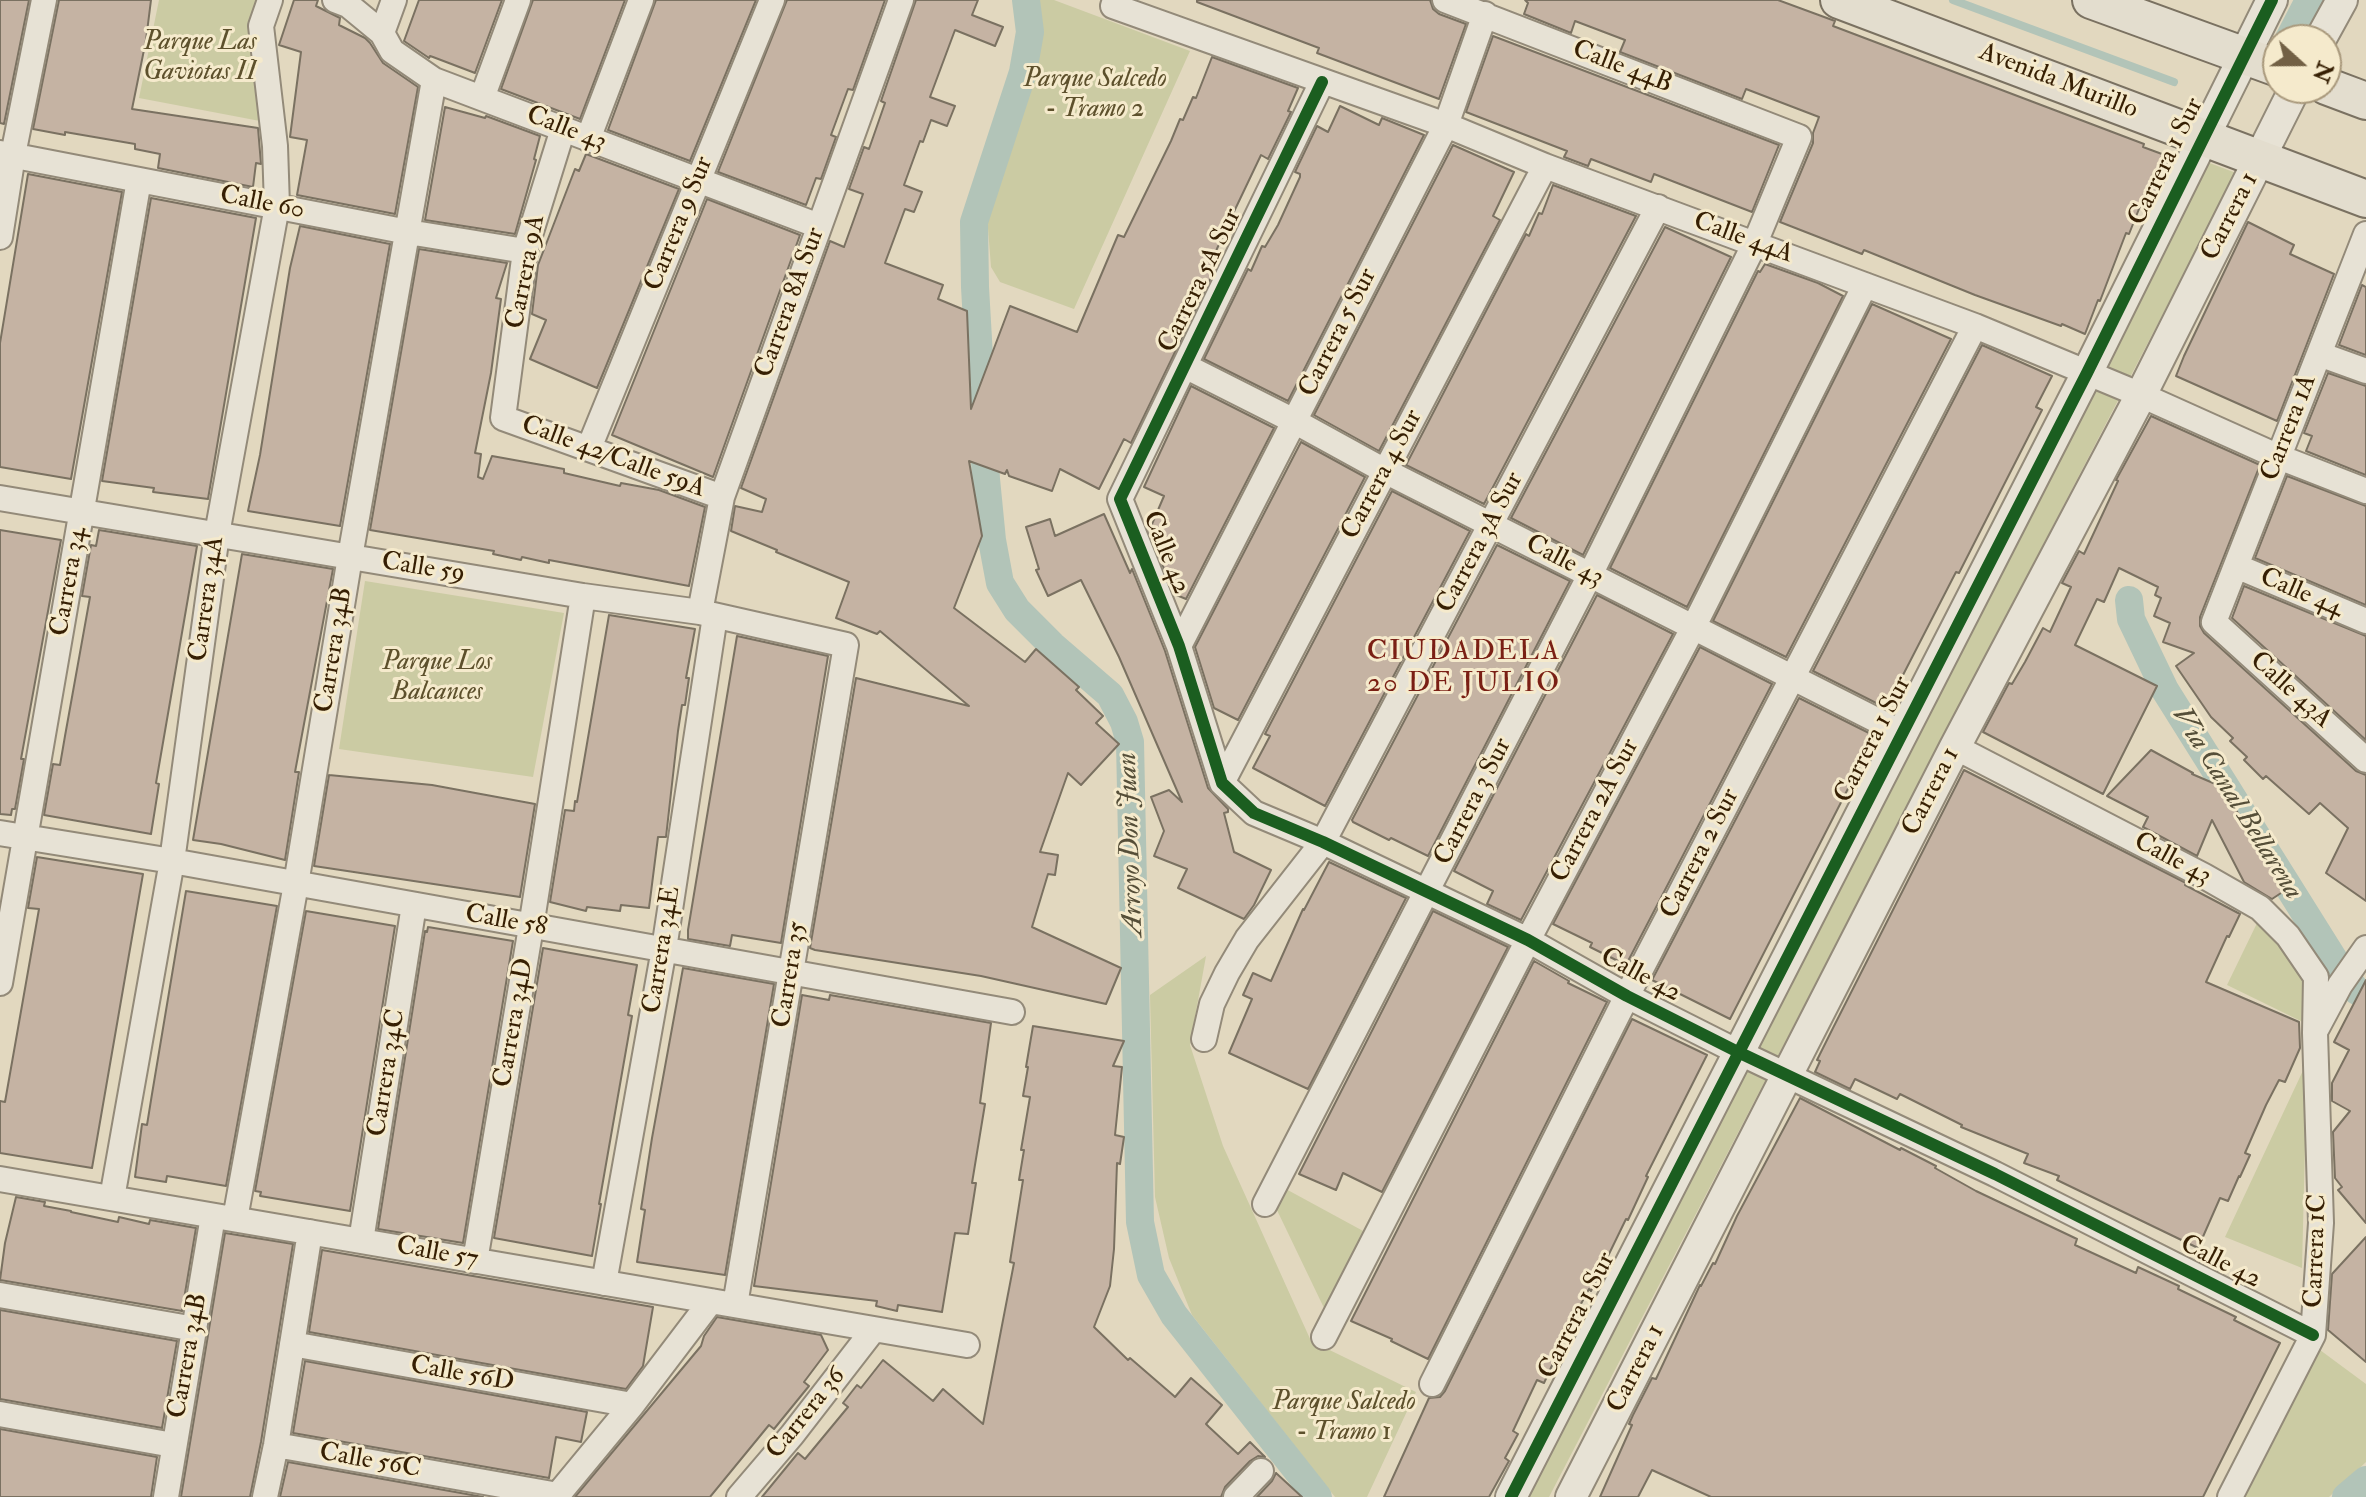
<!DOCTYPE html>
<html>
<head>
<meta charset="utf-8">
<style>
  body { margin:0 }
  #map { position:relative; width:2366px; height:1497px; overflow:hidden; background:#e2d8bf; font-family:"IM FELL Double Pica",serif }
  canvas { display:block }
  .north { position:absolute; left:2262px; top:24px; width:80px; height:80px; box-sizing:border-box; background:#f5eacc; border:2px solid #a9997c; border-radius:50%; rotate:111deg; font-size:22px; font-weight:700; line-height:32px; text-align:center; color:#361f03 }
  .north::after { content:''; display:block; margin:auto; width:28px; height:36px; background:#726045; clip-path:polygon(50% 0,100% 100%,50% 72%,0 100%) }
</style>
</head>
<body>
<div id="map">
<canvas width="2366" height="1497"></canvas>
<div class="north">N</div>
</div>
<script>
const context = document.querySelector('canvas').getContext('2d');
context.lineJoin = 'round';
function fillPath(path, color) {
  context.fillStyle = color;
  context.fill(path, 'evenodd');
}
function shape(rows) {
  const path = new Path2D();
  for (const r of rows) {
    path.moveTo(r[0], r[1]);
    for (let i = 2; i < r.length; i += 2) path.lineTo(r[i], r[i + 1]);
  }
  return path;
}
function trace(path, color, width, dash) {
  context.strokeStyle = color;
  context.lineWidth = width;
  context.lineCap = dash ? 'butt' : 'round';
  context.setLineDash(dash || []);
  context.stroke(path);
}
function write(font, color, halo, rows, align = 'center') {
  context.font = font + ' "IM FELL Double Pica",serif';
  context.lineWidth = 6;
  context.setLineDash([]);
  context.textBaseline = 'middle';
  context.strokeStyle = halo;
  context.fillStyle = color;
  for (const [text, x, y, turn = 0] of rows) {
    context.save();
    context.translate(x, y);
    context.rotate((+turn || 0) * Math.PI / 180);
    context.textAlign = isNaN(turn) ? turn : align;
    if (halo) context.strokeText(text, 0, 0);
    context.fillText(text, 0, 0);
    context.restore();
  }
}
const green = shape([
  [159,0,256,0,248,27,260,121,139,98],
  [1037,0,1054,0,1190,51,1074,309,1000,282,991,267,987,216,1031,67,1037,30],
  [2207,162,2236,173,1549,1497,1525,1497],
  [365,581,564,613,533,777,339,749],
  [2259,919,2309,978,2309,1025,2227,985],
  [1206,956,1190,1045,1223,1146,1311,1341,1416,1392,1367,1497,1335,1497,1192,1315,1169,1258,1155,1197,1150,995],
  [2307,1062,2302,1268,2225,1237],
  [1284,1188,1365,1232,1324,1308,1275,1206],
  [2320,1350,2366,1384,2366,1462,2329,1497,2245,1497]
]);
const stream = shape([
  [1953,0,2174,82]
]);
const canal = shape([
  [1026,0,1030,32,1023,72,974,222,975,287,986,479,992,540,1000,583,1017,610,1052,645,1110,695,1124,722,1130,742,1140,1222,1151,1275,1174,1315,1318,1497],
  [2289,39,2309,0],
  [2129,600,2131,619,2165,690,2343,974,2357,991,2366,995],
  [2346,1497,2366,1480]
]);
const building = shape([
  [0,0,29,0,4,124,0,123,0,0],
  [59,0,151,0,146,40,132,109,258,128,261,164,256,163,253,187,158,168,160,154,135,149,135,144,65,132,65,135,33,129,59,0],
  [294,0,318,0,316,6,340,18,339,25,365,38,370,43,383,63,418,87,395,214,297,195,307,140,290,137,301,52,279,45,294,0],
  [419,0,502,0,475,73,433,57,430,56,429,58,404,41,419,0],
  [533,0,625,0,580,119,501,89,533,0],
  [656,0,756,0,690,161,608,130,656,0],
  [787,0,885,0,853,90,848,89,831,135,836,137,821,179,816,178,806,205,718,172,787,0],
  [916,0,978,0,972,15,1003,27,995,46,955,30,930,97,955,106,947,126,931,120,923,142,920,141,904,185,922,192,914,212,905,209,885,263,943,285,938,299,967,311,971,409,1010,306,1077,332,1118,235,1124,237,1171,141,1180,119,1183,120,1193,97,1196,98,1212,57,1298,88,1288,111,1291,112,1268,159,1261,155,1230,220,1216,251,1215,254,1221,257,1131,443,1124,439,1099,489,1060,469,1052,491,1009,476,1007,470,1005,474,969,461,982,536,954,608,1025,662,1036,649,1079,687,1076,690,1103,716,1096,723,1119,744,1081,785,1068,773,1040,852,1058,855,1055,875,1048,874,1032,927,1121,968,1106,1004,981,976,815,950,810,948,856,678,969,706,880,631,877,634,836,618,849,582,776,552,777,550,731,531,735,506,762,512,766,499,741,488,830,241,844,247,863,194,849,189,864,147,869,149,885,103,881,101,916,0],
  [1197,0,1430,0,1433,9,1439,14,1466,24,1439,99,1317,53,1319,48,1197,2,1197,0],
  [1525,0,1778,0,1835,21,1833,26,2144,144,2143,147,2170,157,2154,198,2145,194,2129,234,2126,233,2100,301,2098,300,2085,334,2062,324,2061,326,1975,295,1864,250,1862,254,1780,222,1813,143,1813,133,1819,117,1746,89,1742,99,1620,52,1625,40,1575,21,1571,33,1524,14,1528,3,1525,0],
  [1493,36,1779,145,1752,212,1654,174,1651,182,1591,159,1588,166,1564,157,1567,151,1466,112,1493,36],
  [1340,106,1379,125,1382,118,1424,135,1288,401,1204,359,1248,269,1251,271,1262,246,1265,247,1278,225,1300,177,1300,174,1295,172,1317,126,1328,132,1340,106],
  [445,107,485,118,486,116,540,136,534,159,536,160,515,234,425,220,445,107],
  [1453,145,1514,172,1493,216,1500,220,1379,451,1314,415,1453,145],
  [586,154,679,189,597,388,530,359,546,320,532,314,538,265,575,169,579,171,586,154],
  [28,174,122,192,71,479,0,467,0,343,28,174],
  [1553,185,1636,216,1484,504,1406,465,1526,234,1529,236,1539,213,1542,214,1553,185],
  [151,198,256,218,208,499,153,492,154,488,102,481,151,198],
  [707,199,800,235,713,477,612,435,707,199],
  [2248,222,2294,245,2290,254,2334,274,2277,421,2176,376,2184,356,2248,222],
  [300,226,390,244,340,526,248,511,260,455,290,268,300,226],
  [1665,227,1731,257,1583,555,1511,518,1665,227],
  [419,249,507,263,496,298,501,299,491,373,475,453,481,454,478,477,483,479,492,456,564,469,564,473,620,486,621,483,659,490,705,507,689,586,549,560,549,563,522,557,521,560,493,554,494,551,370,530,419,249],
  [1765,264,1818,283,1843,296,1687,607,1610,568,1758,271,1760,272,1765,264],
  [2362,285,2366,287,2366,355,2339,345,2362,285],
  [1872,304,1951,339,1786,657,1713,621,1872,304],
  [1982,345,2052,376,2036,407,2042,410,1959,573,1956,572,1886,708,1813,671,1982,345],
  [2328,373,2366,386,2366,475,2306,451,2312,436,2304,433,2328,373],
  [1191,386,1274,428,1186,599,1174,594,1149,531,1164,496,1144,487,1191,386],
  [2151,416,2260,465,2200,617,2200,626,2204,633,2356,771,2366,775,2366,901,2326,873,2348,828,2320,803,2309,814,2266,776,2263,779,2244,760,2247,757,2230,741,2233,738,2211,717,2176,666,2194,653,2163,642,2170,623,2154,616,2161,598,2155,595,2158,587,2119,568,2104,602,2097,599,2075,645,2157,686,2103,794,1983,732,2009,683,2012,684,2025,662,2043,628,2050,632,2071,587,2062,583,2079,551,2084,554,2118,481,2116,480,2151,416],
  [1301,442,1365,477,1238,720,1214,708,1195,647,1301,442],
  [2287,476,2366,506,2366,605,2255,558,2287,476],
  [1392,491,1470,531,1325,806,1253,768,1270,736,1265,734,1392,491],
  [1104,514,1130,573,1132,569,1165,651,1208,788,1228,809,1228,812,1224,813,1234,852,1271,870,1254,905,1244,919,1178,888,1187,869,1154,856,1164,831,1151,797,1169,790,1182,802,1119,657,1081,580,1048,596,1036,570,1039,569,1026,527,1050,519,1055,536,1104,514],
  [0,530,61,540,21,759,24,759,15,809,12,809,11,815,0,814,0,530],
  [99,530,197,546,156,783,159,784,151,834,44,815,53,764,60,765,65,736,90,597,82,596,91,545,96,546,99,530],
  [1497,545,1570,581,1428,856,1391,838,1389,840,1353,822,1352,820,1497,545],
  [242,554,333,569,295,772,299,772,285,860,221,844,193,840,242,554],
  [2244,586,2366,636,2366,740,2232,618,2244,586],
  [1597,595,1673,634,1521,920,1487,904,1493,891,1454,871,1597,595],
  [609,615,695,629,686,678,689,678,685,705,682,705,678,731,666,837,658,837,649,908,621,905,620,911,587,907,586,911,550,902,565,810,574,811,575,801,577,802,609,615],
  [737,636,828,656,781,943,732,935,730,946,688,939,688,930,737,636],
  [1700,647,1772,684,1626,965,1590,947,1592,943,1553,924,1700,647],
  [1799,698,1875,736,1730,1019,1652,980,1799,698],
  [2151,750,2193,773,2192,774,2220,786,2246,825,2264,860,2267,858,2287,889,2272,899,2244,882,2212,820,2197,856,2143,827,2148,817,2107,796,2151,750],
  [1964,770,2186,883,2185,885,2240,914,2229,937,2227,936,2206,982,2299,1022,2300,1048,2285,1082,2279,1080,2266,1105,2245,1153,2250,1155,2240,1177,2239,1176,2228,1201,2220,1198,2198,1248,2057,1180,2059,1176,2024,1163,2028,1154,1961,1127,1962,1125,1900,1094,1897,1099,1855,1079,1850,1089,1815,1072,1820,1061,1817,1060,1833,1028,1964,770],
  [329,775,432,785,535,804,520,897,314,866,329,775],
  [37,857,143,874,92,1168,0,1153,0,1101,5,1102,39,909,28,908,37,857],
  [1329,862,1406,898,1308,1089,1229,1053,1252,999,1243,995,1253,973,1271,981,1303,909,1304,910,1329,862],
  [186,891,277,906,226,1186,167,1176,166,1182,135,1177,142,1124,147,1125,152,1094,186,891],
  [306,911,395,926,350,1211,260,1196,261,1192,255,1191,306,911],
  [1433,911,1508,947,1382,1192,1343,1173,1336,1190,1299,1174,1433,911],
  [428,927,513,941,463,1243,378,1229,425,931,427,932,428,927],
  [543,948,637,965,628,1015,632,1016,599,1204,601,1204,592,1256,494,1238,543,948],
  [1534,961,1569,981,1568,983,1607,1002,1428,1359,1391,1341,1392,1339,1351,1321,1534,961],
  [683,968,774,984,725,1275,637,1262,645,1210,641,1209,652,1138,683,968],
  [2366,980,2366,1223,2338,1190,2342,1187,2335,1178,2333,1132,2350,1111,2332,1101,2332,1083,2349,1050,2334,1042,2366,980],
  [802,995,829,1000,830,995,991,1023,980,1103,985,1104,972,1183,976,1183,968,1234,955,1233,942,1312,898,1305,897,1311,876,1306,877,1301,754,1286,802,995],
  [1632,1019,1707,1055,1646,1176,1648,1177,1628,1220,1626,1219,1591,1291,1589,1289,1576,1313,1544,1383,1537,1380,1513,1431,1518,1434,1505,1458,1509,1461,1489,1497,1384,1497,1429,1398,1440,1397,1445,1391,1632,1019],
  [1033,1026,1124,1041,1113,1066,1122,1067,1115,1135,1124,1137,1120,1164,1117,1163,1114,1249,1110,1286,1094,1327,1128,1360,1130,1358,1174,1396,1175,1397,1191,1378,1222,1405,1206,1424,1209,1427,1238,1454,1250,1442,1265,1457,1258,1456,1250,1461,1225,1487,1221,1497,762,1497,798,1453,805,1459,848,1407,843,1403,857,1385,861,1388,883,1360,933,1401,943,1389,983,1424,1014,1263,1010,1262,1023,1180,1019,1180,1024,1150,1021,1150,1030,1097,1023,1096,1028,1067,1026,1067,1033,1026],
  [1800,1098,1900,1150,1901,1148,1936,1166,1935,1168,1976,1191,2077,1239,2075,1245,2136,1273,2138,1267,2179,1286,2178,1289,2236,1317,2234,1320,2280,1343,2203,1497,1711,1497,1652,1470,1638,1497,1600,1497,1632,1425,1629,1424,1633,1415,1652,1378,1656,1379,1700,1285,1701,1286,1713,1263,1715,1264,1737,1216,1800,1098],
  [16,1197,45,1202,44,1206,71,1211,71,1212,118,1222,119,1217,149,1224,150,1220,196,1228,182,1311,0,1280,5,1243,16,1197],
  [225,1233,293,1244,261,1442,250,1497,181,1497,225,1233],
  [2366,1237,2366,1362,2328,1330,2332,1274,2366,1237],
  [322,1250,653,1307,643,1366,626,1389,309,1332,322,1250],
  [0,1310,177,1341,162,1428,0,1399,0,1310],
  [717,1317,821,1335,828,1350,804,1382,809,1386,774,1429,769,1425,710,1497,575,1497,701,1346,704,1336,717,1317],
  [305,1361,587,1412,581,1442,556,1437,549,1478,293,1433,305,1361],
  [0,1429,157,1457,151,1497,0,1497,0,1429],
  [288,1462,483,1497,280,1497,288,1462],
  [1276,1473,1302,1497,1257,1497,1272,1481,1276,1473]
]);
const minor = shape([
  [335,0,348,5,382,33,392,51,434,80,819,226],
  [1115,0,1113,6,1446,125,1545,166,1975,326,2141,395,2279,457,2366,491],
  [382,33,394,0],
  [1322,82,1120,499,1179,646,1222,783,1254,813,1323,842,1528,940,1627,996,1738,1052,1995,1174,2313,1335],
  [482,98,518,0],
  [563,129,525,251,503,418,722,497],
  [588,139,641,0],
  [0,153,408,232,525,251],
  [2366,234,2214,622,2366,760],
  [0,237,13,155,44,0],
  [2319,354,2366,371],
  [1185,366,1294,421,1385,471,1902,733],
  [589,448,772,0],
  [0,498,583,596,700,612,846,645,735,1305],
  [2236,566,2366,621],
  [700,612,722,497,901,0],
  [1179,646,1446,125,1485,14],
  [1955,747,2204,876,2260,908,2288,936,2316,977,2315,1033,2321,1223,2313,1335,2230,1497],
  [1222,783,1545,166],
  [0,833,172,861,1012,1012],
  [0,983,139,180],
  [2317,1028,2340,985,2366,948],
  [1204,1039,1212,1004,1227,973,1247,939,1323,842,1658,207],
  [0,1179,967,1345],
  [112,1198,172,861,217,534,277,206,275,146,261,26,270,0],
  [1265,1204,1590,575,1755,243,1799,137,1445,0],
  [235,1219,296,884,350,557,434,80],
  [361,1241,414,905],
  [475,1261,531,927,583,596],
  [604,1283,664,949,715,616],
  [0,1295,195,1329],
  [1324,1337,1528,940,1693,628,1865,285],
  [292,1344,632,1405],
  [1432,1384,1627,996,1975,326],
  [0,1414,173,1445],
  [276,1445,558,1495],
  [166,1497,213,1216],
  [265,1497,276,1445,310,1232],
  [556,1497,632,1405,711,1301],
  [739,1497,792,1435,874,1329],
  [1236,1497,1261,1471]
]);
const tertiary = shape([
  [2320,40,2342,0],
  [1511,1497,2087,373,2272,0],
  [1571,1497,1955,747,2141,395,2295,88]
]);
const primary = shape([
  [1839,0,2366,199],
  [2091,0,2278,68],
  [2326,86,2366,101]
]);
const cycleway = shape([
  [1322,82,1120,499,1179,646,1222,783,1254,813,1323,842,1528,940,1627,996,1738,1052,1995,1174,2313,1335],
  [1511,1497,2087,373,2272,0]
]);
const parkNames = [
  ["Parque Las",200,43],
  ["Gaviotas II",200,73],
  ["Parque Salcedo",1095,80],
  ["- Tramo 2",1095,110],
  ["Parque Los",437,663],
  ["Balcances",437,693],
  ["Parque Salcedo",1344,1403],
  ["- Tramo 1",1344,1433]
];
const streetNames = [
  ["Calle 44B",1622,68,21],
  ["Avenida Murillo",2058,82,21],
  ["Calle 43",566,130,21],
  ["Carrera 1 Sur",2167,162,-64],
  ["Calle 60",262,204,11],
  ["Carrera 1",2231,217,-63],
  ["Carrera 9 Sur",680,224,-68],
  ["Calle 44A",1743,239,20],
  ["Carrera 9A",527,272,-79],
  ["Carrera 5A Sur",1201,281,-64],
  ["Carrera 8A Sur",791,303,-70],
  ["Carrera 5 Sur",1339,333,-63],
  ["Carrera 1A",2290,428,-69],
  ["Calle 42/Calle 59A",613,458,20],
  ["Carrera 4 Sur",1383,475,-62],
  ["Carrera 3A Sur",1481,543,-62],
  ["Calle 42",1165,553,68],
  ["Calle 43",1564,562,27],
  ["Calle 59",423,569,9],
  ["Carrera 34",70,582,-80],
  ["Calle 44",2301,594,23],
  ["Carrera 34A",208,599,-82],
  ["Carrera 34B",335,650,-81],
  ["Calle 43A",2290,691,42],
  ["Carrera 1 Sur",1874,740,-63],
  ["Carrera 1",1932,792,-63],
  ["Carrera 3 Sur",1474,802,-63],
  ["Carrera 2A Sur",1596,811,-62],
  ["Carrera 2 Sur",1701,854,-63],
  ["Calle 43",2172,860,28],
  ["Calle 58",506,922,10],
  ["Carrera 34E",663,950,-81],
  ["Carrera 35",791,975,-81],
  ["Calle 42",1640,976,28],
  ["Carrera 34D",515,1023,-80],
  ["Carrera 34C",388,1073,-81],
  ["Carrera 1C",2317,1251,-88],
  ["Calle 57",437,1254,10],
  ["Calle 42",2220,1263,27],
  ["Carrera 1 Sur",1578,1316,-63],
  ["Carrera 34B",189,1356,-80],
  ["Carrera 1",1637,1369,-63],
  ["Calle 56D",462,1375,10],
  ["Carrera 36",807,1414,-51],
  ["Calle 56C",370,1462,10]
];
const neighbourhoodNames = [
  ["CIUDADELA",1464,653],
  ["20 DE JULIO",1464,685]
];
const waterNames = [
  ["Via Canal Bellarena",2236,804,58],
  ["Arroyo Don Juan",1132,844,-92]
];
fillPath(green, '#cbcba3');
trace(stream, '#b2c4b8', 8);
trace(canal, '#b2c4b8', 28);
fillPath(building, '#c5b3a3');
trace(building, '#7a7161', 2);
trace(minor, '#938a79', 28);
trace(tertiary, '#938a79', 34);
trace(primary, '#7a7161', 40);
trace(minor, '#e7e2d5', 24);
trace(tertiary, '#e7e2d5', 30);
trace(primary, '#e3ddce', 36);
trace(cycleway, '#1b5e20', 12);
write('italic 26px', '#5d502c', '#f5eacc', parkNames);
write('26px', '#361f03', '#f5eacc', streetNames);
context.letterSpacing = '2px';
write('28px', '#7a1f14', '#f5eacc', neighbourhoodNames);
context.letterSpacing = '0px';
write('italic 28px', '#554e38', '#f5eacc', waterNames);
</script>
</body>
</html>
